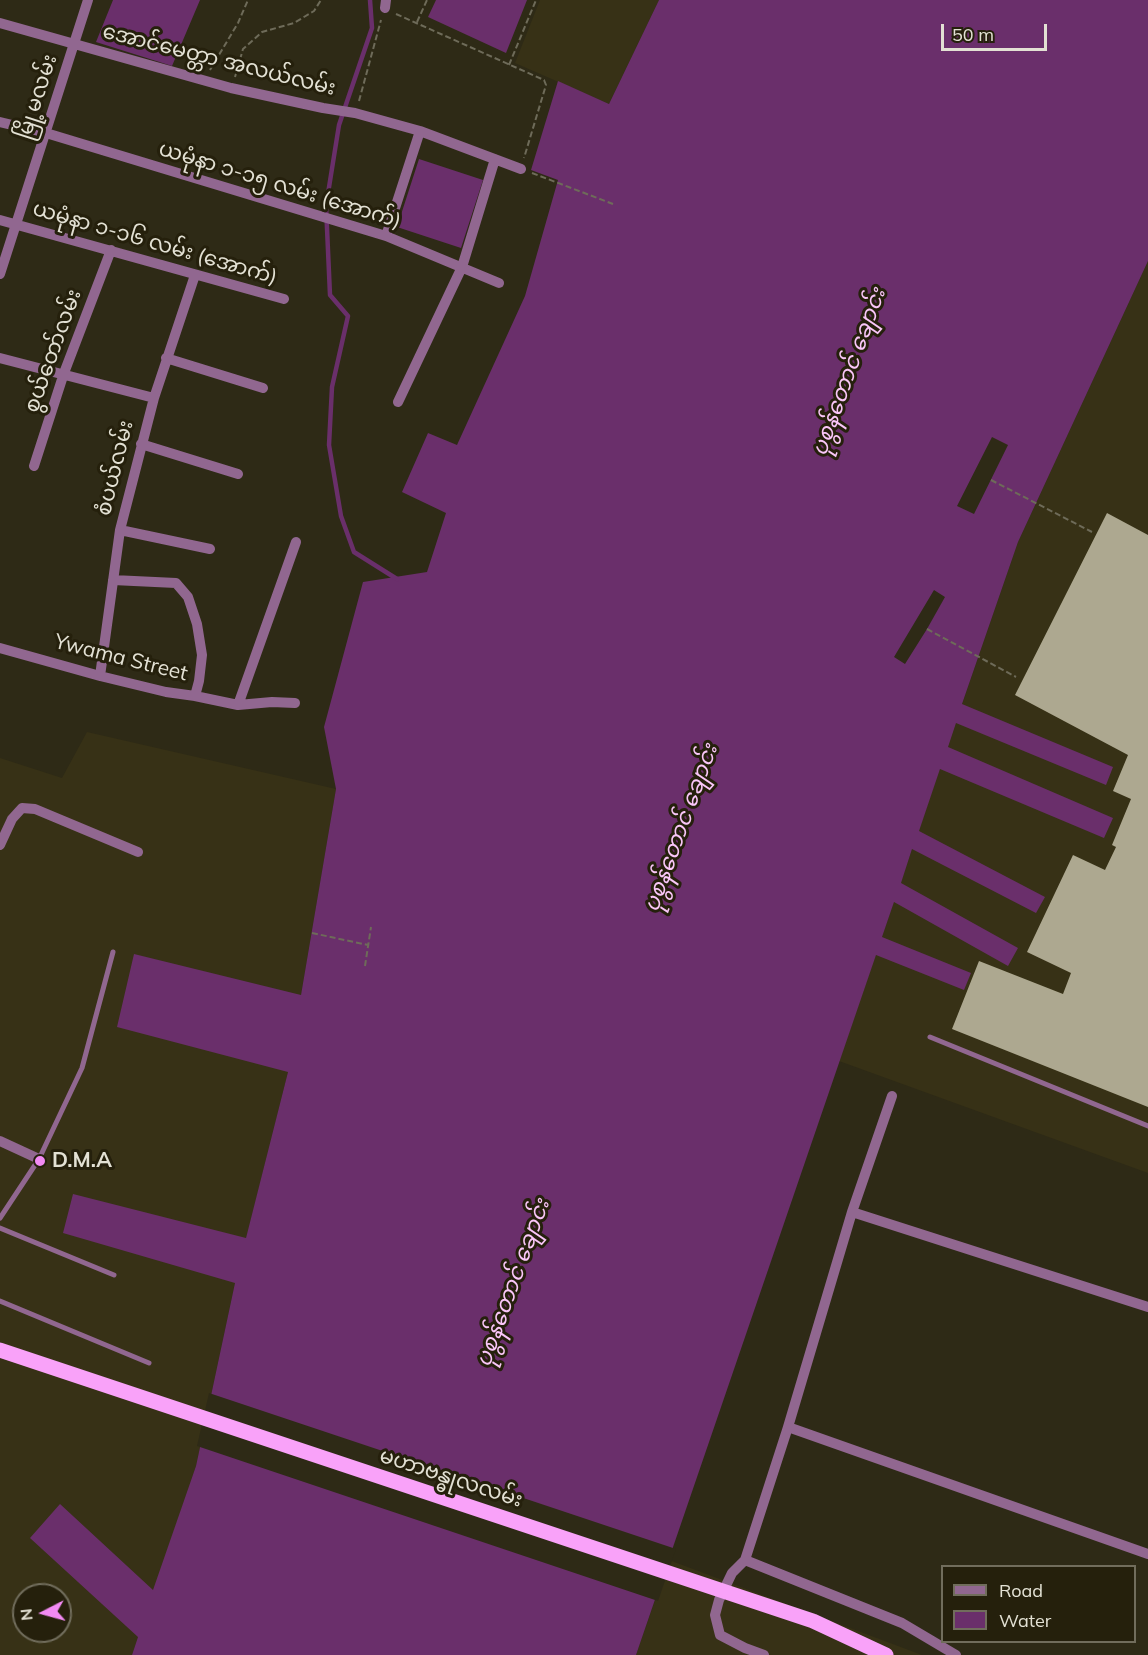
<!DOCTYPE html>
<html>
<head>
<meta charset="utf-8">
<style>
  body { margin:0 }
  #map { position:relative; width:1148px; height:1655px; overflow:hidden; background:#2e2a16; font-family:Mulish,sans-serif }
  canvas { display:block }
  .legend { position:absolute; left:941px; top:1565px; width:195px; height:78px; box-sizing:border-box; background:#25200c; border:2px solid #716d5c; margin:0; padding:8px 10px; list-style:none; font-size:18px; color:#e3e1d4 }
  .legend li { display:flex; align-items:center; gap:12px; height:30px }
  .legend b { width:30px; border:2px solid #716d5c }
  .north { position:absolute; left:12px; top:1583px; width:60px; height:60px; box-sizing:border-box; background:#25200c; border:2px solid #716d5c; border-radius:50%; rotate:264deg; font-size:16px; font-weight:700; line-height:24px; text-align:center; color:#e3e1d4 }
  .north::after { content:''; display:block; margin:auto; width:21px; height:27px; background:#f28af3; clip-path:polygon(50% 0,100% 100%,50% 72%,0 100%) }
  .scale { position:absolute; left:941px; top:24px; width:106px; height:27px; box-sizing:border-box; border:3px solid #e3e1d4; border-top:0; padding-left:8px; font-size:18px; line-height:21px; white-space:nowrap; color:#e3e1d4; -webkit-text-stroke:4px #25200c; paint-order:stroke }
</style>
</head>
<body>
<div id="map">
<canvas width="1148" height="1655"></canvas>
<ul class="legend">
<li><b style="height:8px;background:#916790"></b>Road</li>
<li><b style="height:16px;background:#6a2f6b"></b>Water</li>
</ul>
<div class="north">N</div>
<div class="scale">50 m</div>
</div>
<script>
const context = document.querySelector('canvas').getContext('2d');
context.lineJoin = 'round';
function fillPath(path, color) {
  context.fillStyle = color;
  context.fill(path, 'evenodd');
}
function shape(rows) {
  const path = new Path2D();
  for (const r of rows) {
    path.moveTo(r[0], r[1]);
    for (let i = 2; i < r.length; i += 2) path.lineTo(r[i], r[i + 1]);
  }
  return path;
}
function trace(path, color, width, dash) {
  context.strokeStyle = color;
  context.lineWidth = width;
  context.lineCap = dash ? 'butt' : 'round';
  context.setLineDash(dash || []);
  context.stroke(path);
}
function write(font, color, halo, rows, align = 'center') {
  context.font = font + ' Mulish,"Noto Sans Myanmar",sans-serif';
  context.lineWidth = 6;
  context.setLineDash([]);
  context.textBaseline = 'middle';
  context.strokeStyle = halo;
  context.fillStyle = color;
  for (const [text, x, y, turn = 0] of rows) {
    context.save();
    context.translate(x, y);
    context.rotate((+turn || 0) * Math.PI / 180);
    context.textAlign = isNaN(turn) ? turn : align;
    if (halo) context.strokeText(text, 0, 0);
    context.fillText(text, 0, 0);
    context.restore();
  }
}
const built = shape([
  [540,0,659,0,609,104,515,63],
  [1148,261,1148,1173,839,1061,1018,542],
  [87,732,336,789,288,1072,235,1283,196,1466,132,1655,0,1655,0,758,62,778],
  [24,1595,60,1595,60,1631,24,1631],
  [669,1560,922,1655,636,1655]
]);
const water = shape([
  [113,0,200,0,172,66,96,42],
  [436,0,527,0,506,53,428,17],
  [659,0,1148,0,1148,261,1018,542,962,704,1113,767,1106,785,956,723,948,747,1113,818,1104,838,940,769,919,831,1045,897,1036,913,912,849,901,883,1018,948,1008,966,894,902,882,937,971,973,964,990,876,955,636,1655,132,1655,138,1637,30,1538,60,1504,153,1590,196,1466,235,1283,63,1233,73,1194,246,1238,288,1072,117,1027,134,954,301,995,336,789,324,727,363,582,427,572,446,513,402,492,428,433,457,445,525,296,558,180,531,170,558,81,609,104],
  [419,159,483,180,461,248,397,227]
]);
const pier = shape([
  [992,437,1008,445,974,514,957,506],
  [934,590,945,597,927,629,905,664,894,657],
  [209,1393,676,1549,658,1601,197,1446]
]);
const stream = shape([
  [370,0,372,28,339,125,326,206,330,295,348,316,332,387,329,445,341,516,354,552,397,579]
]);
const building = shape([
  [1107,513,1148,535,1148,1107,952,1029,979,961,1063,994,1071,973,1027,952,1073,855,1105,870,1116,847,1112,845,1131,799,1113,791,1128,755,1015,695]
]);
const path = shape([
  [396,14,544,80,546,85,524,158],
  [417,22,427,0],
  [509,65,536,0],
  [210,70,238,23,248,0],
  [235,77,243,49,262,32,294,23,314,11,321,0],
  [359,101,381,20],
  [532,173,613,204],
  [991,480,1092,532],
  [927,629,1016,677],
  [312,933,368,945],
  [365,966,371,927]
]);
const lane = shape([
  [930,1037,1148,1126],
  [0,1218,39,1159,82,1068,113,952],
  [0,1228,114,1275],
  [0,1301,149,1363]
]);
const street = shape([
  [385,8,386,0],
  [0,23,231,88,323,108,355,113,420,131,521,169],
  [0,122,46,133,386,236,499,283],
  [0,220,284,299],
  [386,236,420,131],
  [0,274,88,0],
  [0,358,154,398],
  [166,358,263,388],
  [398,402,462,267,495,159],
  [141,444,238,474],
  [34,466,64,373,111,250],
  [120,530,210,549],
  [0,648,100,676,166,692,195,696,199,681,202,655,197,624,188,597,176,583,113,580],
  [100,676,120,530,154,398,195,275],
  [195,696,238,705,272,702,295,703],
  [238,705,296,542],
  [0,845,12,819,22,808,35,809,138,852],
  [0,1141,39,1159],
  [852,1212,1148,1307],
  [788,1427,1148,1554],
  [745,1560,902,1623,956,1655],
  [764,1655,745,1648,720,1635,715,1615,719,1600,732,1573,745,1560,788,1427,852,1212,892,1096]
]);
const primaryBridge = shape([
  [0,1350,813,1621,886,1655]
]);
const markers = [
  [40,1161,6,"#f28af3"]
];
const streetNames = [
  ["အောင်မေတ္တာ အလယ်လမ်း",219,60,14],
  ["မြို့မလမ်း",37,97,-72],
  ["ယမုံနာ ၁-၁၅ လမ်း (အောက်)",280,185,17],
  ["ယမုံနာ ၁-၁၆ လမ်း (အောက်)",155,243,16],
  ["စွယ်တော်လမ်း",53,351,-70],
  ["စံပယ်လမ်း",115,468,-76],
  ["Ywama Street",121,658,14],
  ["မဟာဗန္ဓုလလမ်း",451,1478,18]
];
const poiNames = [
  ["D.M.A",52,1161]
];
const waterNames = [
  ["ပုစွန်တောင် ချောင်း",849,372,-70],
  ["ပုစွန်တောင် ချောင်း",681,828,-70],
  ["ပုစွန်တောင် ချောင်း",513,1283,-70]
];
fillPath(built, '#373116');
fillPath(water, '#6a2f6b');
fillPath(pier, '#2e2a16');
trace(stream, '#6a2f6b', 4.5);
fillPath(building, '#ada890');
trace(path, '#6e6b59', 2, [6, 3]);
trace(lane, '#916790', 5);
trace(street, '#916790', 10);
trace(primaryBridge, '#f9a2f9', 15);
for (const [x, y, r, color] of markers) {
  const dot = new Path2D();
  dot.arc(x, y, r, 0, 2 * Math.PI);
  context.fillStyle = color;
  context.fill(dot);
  trace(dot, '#25200c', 2);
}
write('21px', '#e3e1d4', '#25200c', streetNames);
write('bold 21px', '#e3e1d4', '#25200c', poiNames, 'left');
write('italic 22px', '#fac6f9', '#25200c', waterNames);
</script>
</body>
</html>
